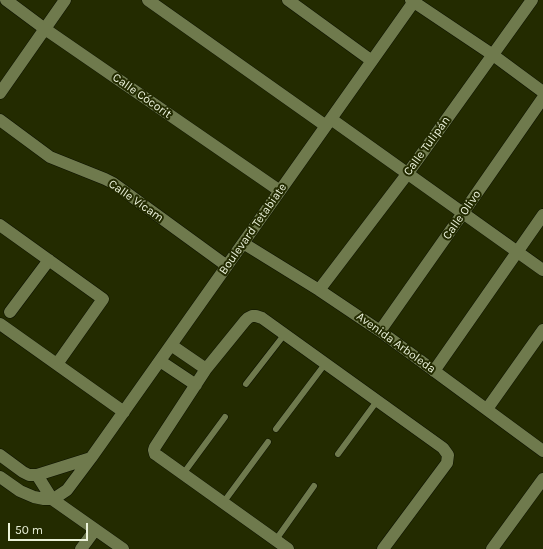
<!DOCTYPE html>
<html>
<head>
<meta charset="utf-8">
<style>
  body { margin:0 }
  #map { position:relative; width:543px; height:549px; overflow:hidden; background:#232b00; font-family:Karla,sans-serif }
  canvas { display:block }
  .scale { position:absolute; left:8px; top:523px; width:80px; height:18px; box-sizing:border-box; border:2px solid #ebf2da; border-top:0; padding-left:5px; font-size:12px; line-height:14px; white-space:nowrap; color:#ebf2da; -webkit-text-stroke:3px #232b00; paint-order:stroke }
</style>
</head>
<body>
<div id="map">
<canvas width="543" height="549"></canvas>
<div class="scale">50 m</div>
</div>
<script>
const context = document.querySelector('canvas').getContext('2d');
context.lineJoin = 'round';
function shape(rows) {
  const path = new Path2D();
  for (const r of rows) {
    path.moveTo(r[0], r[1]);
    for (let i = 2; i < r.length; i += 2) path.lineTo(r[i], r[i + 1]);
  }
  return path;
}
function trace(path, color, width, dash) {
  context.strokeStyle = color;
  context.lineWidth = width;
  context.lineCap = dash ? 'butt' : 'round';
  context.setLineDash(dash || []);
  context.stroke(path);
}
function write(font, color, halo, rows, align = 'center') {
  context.font = font + ' Karla,sans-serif';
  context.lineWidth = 4;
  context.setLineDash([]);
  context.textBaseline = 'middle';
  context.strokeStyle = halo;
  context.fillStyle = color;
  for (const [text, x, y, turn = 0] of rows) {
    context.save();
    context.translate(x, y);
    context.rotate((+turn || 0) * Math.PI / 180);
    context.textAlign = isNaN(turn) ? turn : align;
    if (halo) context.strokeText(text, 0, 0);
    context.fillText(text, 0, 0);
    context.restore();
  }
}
const lane = shape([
  [246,384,284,335],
  [276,429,325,364],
  [338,454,377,401],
  [183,474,225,417],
  [223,503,268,442],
  [275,541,314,486]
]);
const street = shape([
  [6,0,45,29,280,191],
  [148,0,326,126],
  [288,0,372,61],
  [411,0,493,55,543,92],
  [0,93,65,0],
  [331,119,543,270],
  [0,120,50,157,105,179,113,183,227,266],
  [0,225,103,299,57,364],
  [243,243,319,290,380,331,543,451],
  [319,290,408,173,532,0],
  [10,312,49,260],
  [0,324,124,412],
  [380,331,463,213,543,98],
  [171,345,206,369],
  [160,361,196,385],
  [434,371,543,215],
  [487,409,543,330],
  [0,455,23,472,29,475,37,475,91,458],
  [37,475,52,499,123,549],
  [0,477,20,491,34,497,44,499,52,499,58,496,67,490,91,458,415,0],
  [81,549,95,530],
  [288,549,158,456,155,454,154,450,155,447,206,369,245,321,248,318,252,316,256,316,262,318,443,448,448,455,447,463,383,549],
  [492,549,543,479]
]);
const streetNames = [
  ["Calle Cócorit",142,96,35],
  ["Calle Tulipán",427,146,-54],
  ["Calle Vícam",136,201,35],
  ["Calle Olivo",462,215,-55],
  ["Boulevard Tetabiate",253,229,-55],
  ["Avenida Arboleda",396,343,36]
];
trace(lane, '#0d1200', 7);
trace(street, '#0d1200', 13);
trace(lane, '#6f7a4d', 6);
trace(street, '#6f7a4d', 12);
write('12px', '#ebf2da', '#232b00', streetNames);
</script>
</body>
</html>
